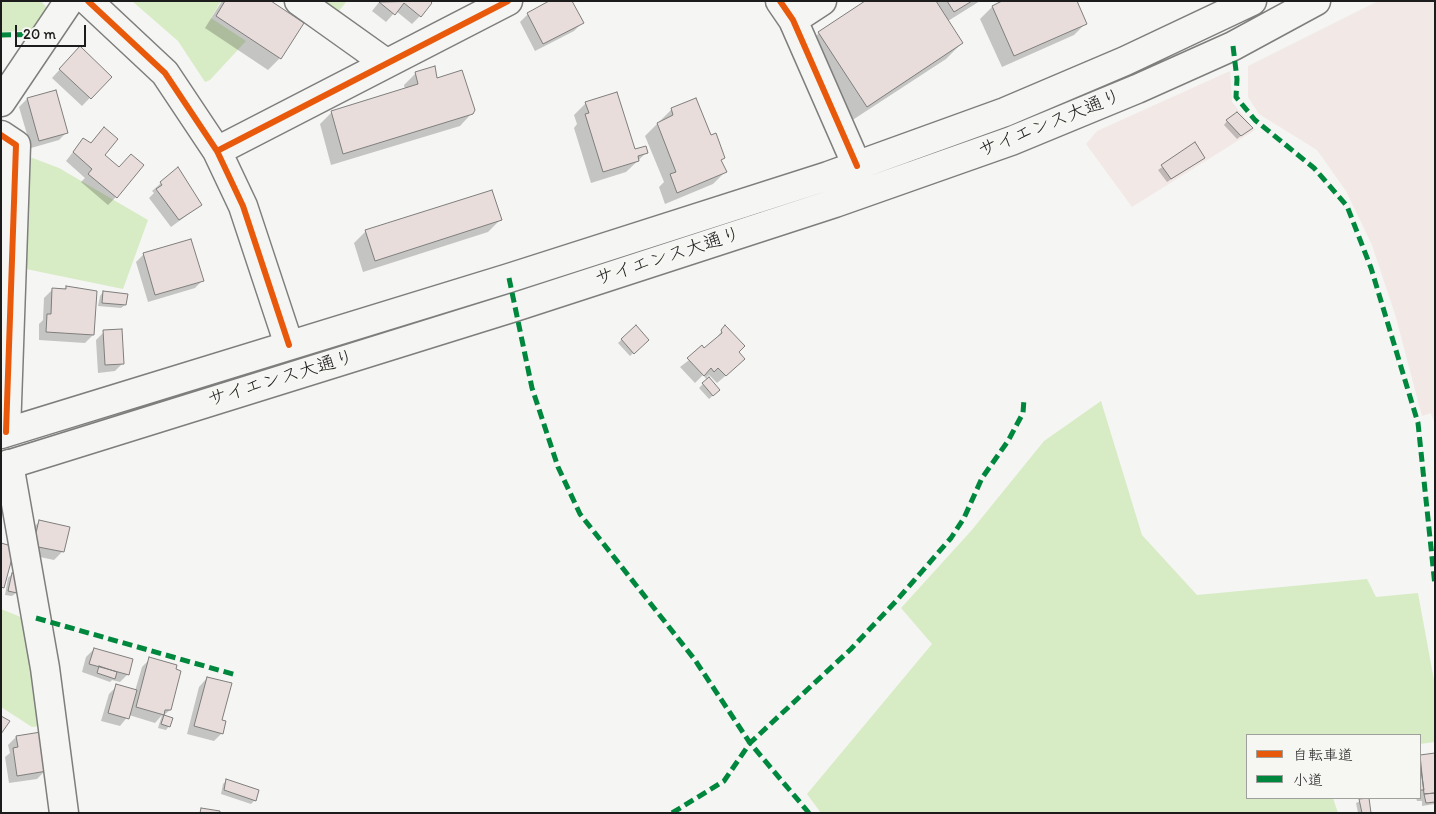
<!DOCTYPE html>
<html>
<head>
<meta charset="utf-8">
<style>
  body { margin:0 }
  #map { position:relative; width:1436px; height:814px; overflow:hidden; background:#f5f5f3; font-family:Itim,"Klee One",sans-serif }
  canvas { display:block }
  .frame { position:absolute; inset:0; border:2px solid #1c1c1c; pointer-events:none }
  .legend { position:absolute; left:1246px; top:734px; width:175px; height:65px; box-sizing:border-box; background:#f6f6f2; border:1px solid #9f9f9c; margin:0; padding:6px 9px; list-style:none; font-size:15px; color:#1c1c1c }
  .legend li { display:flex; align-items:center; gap:10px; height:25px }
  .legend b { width:25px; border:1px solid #9f9f9c }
  .scale { position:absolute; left:15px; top:25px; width:71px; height:22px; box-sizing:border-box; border:2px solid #1c1c1c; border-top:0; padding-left:6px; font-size:15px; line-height:18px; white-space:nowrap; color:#1c1c1c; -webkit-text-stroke:4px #f6f6f2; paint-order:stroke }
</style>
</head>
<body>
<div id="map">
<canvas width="1436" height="814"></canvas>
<div class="frame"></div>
<ul class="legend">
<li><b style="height:6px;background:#e8590c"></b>自転車道</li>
<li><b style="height:6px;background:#00873e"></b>小道</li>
</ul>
<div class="scale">20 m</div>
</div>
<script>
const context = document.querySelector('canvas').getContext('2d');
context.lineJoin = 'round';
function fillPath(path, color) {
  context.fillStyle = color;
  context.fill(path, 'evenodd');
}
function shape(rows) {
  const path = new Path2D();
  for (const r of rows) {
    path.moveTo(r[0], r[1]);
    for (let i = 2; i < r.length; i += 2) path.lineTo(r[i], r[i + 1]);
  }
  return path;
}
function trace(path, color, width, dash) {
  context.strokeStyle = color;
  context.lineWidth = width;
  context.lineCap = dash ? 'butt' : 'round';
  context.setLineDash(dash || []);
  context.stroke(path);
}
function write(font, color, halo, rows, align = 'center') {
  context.font = font + ' Itim,"Klee One",sans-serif';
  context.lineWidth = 4.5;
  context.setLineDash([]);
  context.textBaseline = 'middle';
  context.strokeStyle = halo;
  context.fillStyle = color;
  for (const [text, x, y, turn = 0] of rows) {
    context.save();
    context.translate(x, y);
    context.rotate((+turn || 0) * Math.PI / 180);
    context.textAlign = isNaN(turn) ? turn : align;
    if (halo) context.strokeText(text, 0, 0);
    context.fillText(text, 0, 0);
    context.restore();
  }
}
const built = shape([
  [1378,1,1435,1,1435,425,1431,413,1422,416,1395,314,1372,245,1346,191,1317,150,1259,114,1248,97,1248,66],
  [1230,71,1232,102,1255,130,1132,207,1086,144,1097,131]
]);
const green = shape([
  [1,1,41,1,47,8,34,30,1,32],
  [132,1,221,1,211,18,246,41,210,80,205,82,178,41],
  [322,1,347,1,338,12],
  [30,157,59,168,148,220,123,289,26,269],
  [1101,401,1142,535,1197,595,1367,579,1376,597,1418,593,1435,686,1435,742,1420,744,1420,735,1247,735,1247,798,1333,798,1338,813,821,813,807,794,932,644,901,608,971,531,1044,441],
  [1,609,28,620,43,726,32,727,1,707]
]);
const shadow = shape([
  [222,1,268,1,280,58,268,70,205,28],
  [380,1,428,1,420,16,412,24,396,11,386,22,372,11],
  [867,1,980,1,948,21,962,43,946,59,851,121,804,48,819,33],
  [1006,1,1086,23,1074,35,1002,67,980,19,992,7],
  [528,14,582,23,574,31,535,51,520,22],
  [72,56,110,77,82,106,52,78],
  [416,73,436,79,472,113,460,126,331,165,320,124,332,112,405,89,404,85],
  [55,91,67,132,59,140,31,148,19,107,27,99],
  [586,103,634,151,646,153,626,172,591,183,574,128,577,124,574,115],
  [672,109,710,137,723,158,720,161,725,172,713,184,665,204,659,187,664,182,645,136],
  [1227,121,1251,128,1237,139,1224,125],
  [104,128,104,155,116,197,108,205,81,182,85,178,66,161,83,139,90,144],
  [1195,144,1200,161,1167,182,1158,170],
  [177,169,201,205,171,227,149,198,154,193,152,191],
  [500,220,488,232,363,272,354,243,366,231],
  [144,254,203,280,195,288,148,302,136,262],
  [66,287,77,287,93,335,85,343,39,340,39,324,43,320,44,298,52,290,63,290],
  [103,292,125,305,121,308,98,306,100,296],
  [635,327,647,340,630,356,618,343],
  [725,327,737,352,736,367,717,383,709,375,707,377,719,390,709,399,699,388,707,380,703,375,695,383,680,367,714,341],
  [104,332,123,363,115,371,98,373,96,340],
  [39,522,68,528,62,552,54,560,26,554,31,530],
  [12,574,16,593,12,596,5,595,8,578],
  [94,649,128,674,120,682,112,680,110,682,82,672,86,657],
  [150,659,170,710,163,716,172,719,169,726,166,730,158,728,162,715,155,723,129,715,120,726,101,721,109,694,117,686,135,691,142,667],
  [207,678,221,721,222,733,214,741,187,734,199,687],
  [16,737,45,771,37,779,9,783,5,757,10,753,8,745],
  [1435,754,1435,804,1422,806,1422,801,1417,801,1416,798,1420,798,1420,756],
  [226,781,255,800,251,804,221,794,223,784],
  [1367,798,1370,813,1358,813,1356,803]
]);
const building = shape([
  [225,1,271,1,304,23,281,59,216,16,225,1],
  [430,1,432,3,421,17,404,3,395,15,379,2,430,1],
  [549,1,572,1,584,23,543,44,527,13,549,1],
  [865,1,936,1,963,43,867,107,818,32,865,1],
  [947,1,972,1,954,12,947,1],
  [1002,1,1077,1,1087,24,1014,56,992,6,1002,1],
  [80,46,112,77,91,99,59,69,80,46],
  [435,66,437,78,462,70,475,110,473,114,343,154,331,111,418,84,415,72,435,66],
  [56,90,68,133,39,141,27,98,56,90],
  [617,92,635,149,646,146,648,153,638,156,639,161,603,172,585,114,589,113,585,102,617,92],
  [696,98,711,135,716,133,725,158,721,160,727,172,677,193,670,174,676,172,657,123,673,115,671,108,696,98],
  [1237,112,1253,128,1241,136,1226,120,1237,112],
  [104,127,118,139,105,155,119,167,131,154,144,165,117,198,88,174,92,169,73,152,83,138,91,143,104,127],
  [1195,142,1205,158,1171,179,1161,165,1195,142],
  [178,167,202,205,179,220,156,189,162,185,160,182,178,167],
  [492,190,502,220,375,261,365,230,492,190],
  [191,239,204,281,155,295,143,253,191,239],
  [66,286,97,291,94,335,46,332,47,314,51,314,52,288,66,289,66,286],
  [103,291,128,294,126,305,102,303,103,291],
  [636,325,649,340,634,354,621,339,636,325],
  [725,325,745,346,739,352,745,359,726,376,718,368,714,372,711,368,704,376,687,358,702,345,704,348,722,333,721,330,725,325],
  [122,329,124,364,105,365,103,330,122,329],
  [709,377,720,390,713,396,702,383,709,377],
  [39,520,70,527,64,552,33,546,39,520],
  [1,543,15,547,4,588,1,587,1,543],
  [12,573,21,575,17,593,8,591,12,573],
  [94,648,133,659,129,675,89,664,94,648],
  [149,657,177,665,176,669,181,671,171,710,165,710,164,715,136,707,149,657],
  [99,666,117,672,115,679,97,673,99,666],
  [207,677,232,683,222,720,226,721,223,734,194,726,207,677],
  [116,684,137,690,129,719,108,713,116,684],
  [164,715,173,718,170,727,161,724,164,715],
  [1,716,10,721,1,734,1,716],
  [41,732,47,771,17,776,13,748,18,747,16,736,41,732],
  [1435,753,1435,793,1424,794,1420,755,1435,753],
  [1420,764,1424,790,1420,790,1420,764],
  [226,779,259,790,256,801,224,790,226,779],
  [1435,793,1435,802,1426,803,1424,794,1435,793],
  [1369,798,1371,813,1362,813,1359,799,1369,798],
  [201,808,220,811,220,813,200,813,201,808]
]);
const minor = shape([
  [88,1,165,73,217,151,243,206,289,345],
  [299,1,386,63],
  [780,1,793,20,857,166],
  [793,20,822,1],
  [1,135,16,145,6,432],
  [217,151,508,1],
  [9,464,45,668,64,813]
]);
const major = shape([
  [1,102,69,1],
  [1,434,509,278,828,176,1005,112,1125,61,1252,1],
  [1,467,515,307,835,203,1011,141,1137,89,1233,46,1316,1]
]);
const quiet = shape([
  [1,35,47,34],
  [1233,46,1237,79,1236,97,1255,120,1314,168,1347,206,1371,268,1418,423,1435,586],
  [509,278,532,388,558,467,580,514,695,660,750,743,809,813],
  [36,618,236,675],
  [672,813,724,781,750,743,851,649,897,600,951,538,964,518,982,478,1008,441,1023,413,1024,399]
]);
const cycleway = shape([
  [88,1,165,73,217,151,243,206,289,345],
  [780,1,793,20,857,166],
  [1,135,16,145,6,432],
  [217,151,508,1]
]);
const streetNames = [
  ["サイエンス大通り",1050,124,-22],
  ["サイエンス大通り",668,257,-18],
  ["サイエンス大通り",281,379,-17]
];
fillPath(built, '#f2e8e6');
fillPath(green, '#d7ecc5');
fillPath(shadow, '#0003');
fillPath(building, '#e8dddb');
trace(building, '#7e7e7d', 1);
trace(minor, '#7e7e7d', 31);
trace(major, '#7e7e7d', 31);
trace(minor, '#f5f5f3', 28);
trace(major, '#f5f5f3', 28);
trace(quiet, '#00873e', 5, [10, 5]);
trace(cycleway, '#e8590c', 6);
write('19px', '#1c1c1c', '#f6f6f2', streetNames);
</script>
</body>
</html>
